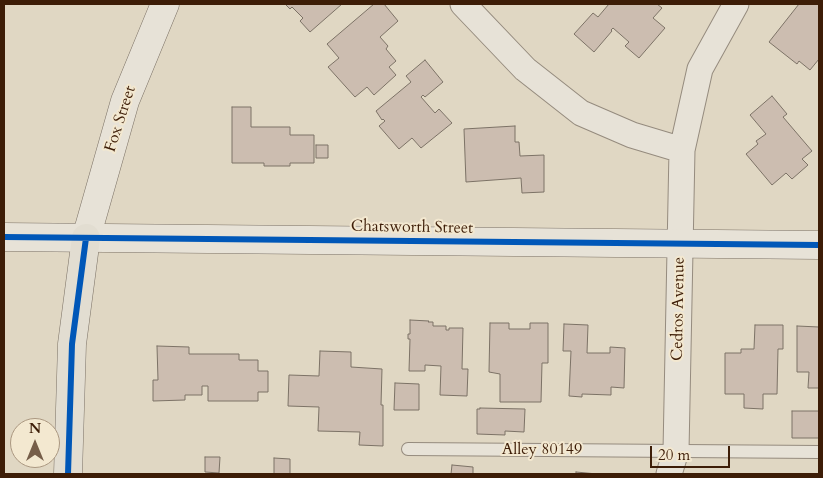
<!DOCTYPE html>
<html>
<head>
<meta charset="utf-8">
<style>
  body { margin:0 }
  #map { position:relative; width:823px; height:478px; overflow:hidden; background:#e0d7c3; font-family:Cardo,serif }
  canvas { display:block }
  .frame { position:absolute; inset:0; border:5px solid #3d1d07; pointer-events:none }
  .north { position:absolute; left:10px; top:418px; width:50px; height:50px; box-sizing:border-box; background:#f3e8d0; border:1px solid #aa9780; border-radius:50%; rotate:0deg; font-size:14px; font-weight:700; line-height:20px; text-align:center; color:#3d1d07 }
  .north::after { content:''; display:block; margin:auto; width:18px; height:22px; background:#765e49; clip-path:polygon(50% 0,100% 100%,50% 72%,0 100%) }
  .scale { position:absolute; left:650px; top:446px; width:80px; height:22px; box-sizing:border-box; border:2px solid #3d1d07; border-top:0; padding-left:6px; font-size:15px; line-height:18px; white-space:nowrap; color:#3d1d07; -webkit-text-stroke:4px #f3e8d0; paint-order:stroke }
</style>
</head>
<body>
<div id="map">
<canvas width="823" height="478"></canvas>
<div class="frame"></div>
<div class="north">N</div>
<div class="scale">20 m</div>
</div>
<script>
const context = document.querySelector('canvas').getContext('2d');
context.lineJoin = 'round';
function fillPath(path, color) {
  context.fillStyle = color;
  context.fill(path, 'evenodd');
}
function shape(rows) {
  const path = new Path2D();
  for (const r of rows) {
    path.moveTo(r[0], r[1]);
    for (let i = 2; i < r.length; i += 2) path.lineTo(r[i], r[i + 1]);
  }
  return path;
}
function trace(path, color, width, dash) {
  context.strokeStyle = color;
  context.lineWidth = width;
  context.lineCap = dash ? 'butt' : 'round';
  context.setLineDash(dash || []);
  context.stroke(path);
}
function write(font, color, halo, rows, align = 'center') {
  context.font = font + ' Cardo,serif';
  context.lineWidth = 4;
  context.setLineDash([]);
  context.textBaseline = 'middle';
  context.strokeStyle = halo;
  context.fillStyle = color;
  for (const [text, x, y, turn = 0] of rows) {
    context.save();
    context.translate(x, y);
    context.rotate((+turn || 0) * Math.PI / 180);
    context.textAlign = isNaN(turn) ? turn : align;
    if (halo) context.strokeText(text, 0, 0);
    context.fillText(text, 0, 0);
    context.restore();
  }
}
const building = shape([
  [285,4,342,4,310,32,300,21,303,18,292,7,290,9,285,4],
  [374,4,384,4,398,21,380,37,388,46,386,49,396,61,389,67,396,75,374,95,367,87,355,97,328,67,339,58,327,44,374,4],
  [609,4,657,4,662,8,653,18,665,28,639,58,625,46,629,42,613,28,611,30,612,31,594,52,574,34,593,13,598,17,609,4],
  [799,4,819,4,819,59,810,70,799,61,797,64,769,42,799,4],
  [425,60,443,82,425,97,423,95,421,97,435,113,439,109,452,123,421,148,412,138,399,149,379,126,385,121,383,119,382,120,376,111,411,82,406,76,425,60],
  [772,96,787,114,783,117,812,151,802,159,808,165,792,179,786,173,772,185,746,154,758,144,756,141,766,134,750,115,772,96],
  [232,107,251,107,251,127,290,127,290,135,314,135,314,163,290,163,290,166,264,166,264,163,232,163,232,107],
  [515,126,515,142,519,142,520,156,544,155,544,192,522,193,521,178,466,182,464,129,515,126],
  [316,145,328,145,328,158,316,158,316,145],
  [410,320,429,321,428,322,433,322,433,326,446,326,446,330,449,330,449,328,463,328,462,369,468,369,467,396,440,395,441,366,425,365,425,371,409,371,410,339,408,339,408,334,410,334,410,320],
  [490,323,509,323,509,329,530,329,530,323,548,323,548,363,542,363,541,402,500,402,500,374,489,372,490,323],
  [564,324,588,325,587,353,610,353,610,347,625,348,624,388,611,387,611,395,582,394,582,397,569,396,571,351,563,351,564,324],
  [755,325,783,325,783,349,778,349,777,394,763,394,763,409,744,408,744,394,725,394,725,353,741,353,741,349,754,349,755,325],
  [797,326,819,327,819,388,808,388,809,372,797,372,797,326],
  [157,346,189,347,189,354,239,354,239,360,258,360,258,371,268,371,268,392,258,392,258,401,208,401,208,386,202,386,202,395,185,395,185,400,153,401,153,380,158,380,157,346],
  [320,351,351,352,351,367,382,369,381,405,383,405,383,446,359,445,360,432,318,431,319,407,288,406,289,375,319,376,320,351],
  [395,383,419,384,419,410,394,410,395,383],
  [480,408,525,409,524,432,505,431,505,435,477,434,477,409,480,409,480,408],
  [792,411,819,411,819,438,792,438,792,411],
  [205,457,220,457,219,473,205,472,205,457],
  [274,458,290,459,290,474,274,474,274,458],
  [452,465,473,467,473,474,451,474,452,465],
  [576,472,597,474,576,474,576,472]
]);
const lane = shape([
  [408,449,819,452]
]);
const street = shape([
  [463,4,525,69,581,113,632,135,682,150],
  [669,474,676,451,682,150,700,69,736,4]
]);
const secondary = shape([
  [4,237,819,245],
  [86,238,125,101,165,4]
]);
const primary = shape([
  [68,474,72,344,86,238]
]);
const cycleway = shape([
  [4,237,819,245],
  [68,474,72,344,86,238]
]);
const streetNames = [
  ["Fox Street",121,119,-72],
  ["Chatsworth Street",412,228,1],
  ["Cedros Avenue",679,309,-89],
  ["Alley 80149",542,450]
];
fillPath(building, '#ccbdb0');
trace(building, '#7c7266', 1);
trace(lane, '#958b7e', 14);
trace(street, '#958b7e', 27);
trace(secondary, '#7c7266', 29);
trace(primary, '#7c7266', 29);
trace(lane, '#e7e2d7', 12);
trace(street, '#e7e2d7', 25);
trace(secondary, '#e7e2d7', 28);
trace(primary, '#e2ddd1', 28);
trace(cycleway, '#0057b8', 6);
write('16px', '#3d1d07', '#f3e8d0', streetNames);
</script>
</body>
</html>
